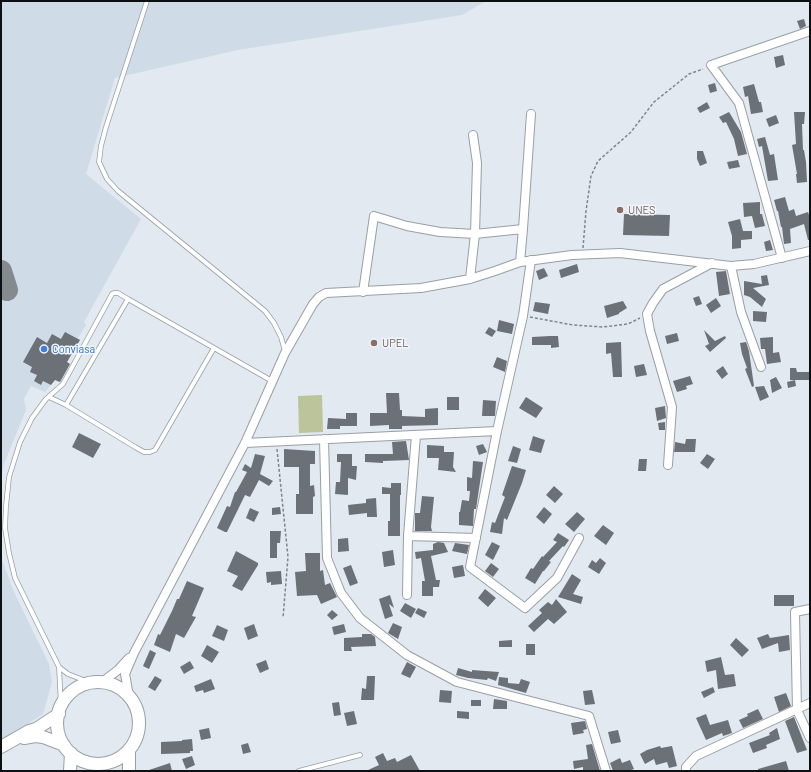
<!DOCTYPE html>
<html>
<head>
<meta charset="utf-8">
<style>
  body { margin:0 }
  #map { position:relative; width:811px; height:772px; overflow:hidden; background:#e2e9f0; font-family:Barlow,sans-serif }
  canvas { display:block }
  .frame { position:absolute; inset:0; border:2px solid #0d1012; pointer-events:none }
</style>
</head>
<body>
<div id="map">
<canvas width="811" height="772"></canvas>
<div class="frame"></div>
</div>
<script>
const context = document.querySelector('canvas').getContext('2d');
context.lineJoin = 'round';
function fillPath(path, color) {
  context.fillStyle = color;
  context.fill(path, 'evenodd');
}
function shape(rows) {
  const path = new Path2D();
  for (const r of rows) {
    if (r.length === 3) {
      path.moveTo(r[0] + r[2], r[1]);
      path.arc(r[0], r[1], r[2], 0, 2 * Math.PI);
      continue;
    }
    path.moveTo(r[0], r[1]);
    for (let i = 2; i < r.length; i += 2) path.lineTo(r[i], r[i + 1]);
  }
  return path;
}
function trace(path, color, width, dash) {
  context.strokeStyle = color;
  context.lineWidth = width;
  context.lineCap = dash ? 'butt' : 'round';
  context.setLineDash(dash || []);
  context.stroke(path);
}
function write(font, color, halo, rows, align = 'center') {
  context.font = font + ' Barlow,sans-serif';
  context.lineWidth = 3;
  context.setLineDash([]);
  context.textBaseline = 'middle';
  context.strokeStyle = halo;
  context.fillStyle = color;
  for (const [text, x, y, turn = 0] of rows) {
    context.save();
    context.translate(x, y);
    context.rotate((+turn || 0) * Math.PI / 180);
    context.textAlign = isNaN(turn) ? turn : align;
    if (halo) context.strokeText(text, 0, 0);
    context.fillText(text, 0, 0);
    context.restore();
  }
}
const built = shape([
  [1,1,486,1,462,15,238,50,115,78,86,174,141,219,84,322,86,325,78,338,80,340,67,362,70,364,60,383,55,380,45,392,31,386,24,399,26,410,4,464,1,478],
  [1,557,14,592,49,664,52,682,43,714,1,741]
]);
const green = shape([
  [322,395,323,432,299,433,298,396]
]);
const taxiway = shape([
  [1,271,7,290]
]);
const building = shape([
  [804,19,806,26,800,29,797,21],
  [783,55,785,65,776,68,774,57],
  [715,83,717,91,710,93,708,85],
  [754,84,759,102,761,102,763,112,751,114,748,96,745,97,743,87],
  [707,102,710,108,700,113,697,108],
  [729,112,741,132,747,154,738,156,734,139,726,122,723,123,719,117],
  [794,112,805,112,804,124,802,124,803,150,804,150,806,162,807,182,797,183,796,174,797,174,792,145,796,144],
  [776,115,779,123,769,127,766,119],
  [765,137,770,155,774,154,778,180,768,181,762,146,759,147,757,139],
  [697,151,703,151,707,163,700,166,697,159],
  [738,160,740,167,729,169,727,162],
  [785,197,789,211,794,209,796,216,808,212,810,218,810,240,808,240,804,224,790,229,791,243,784,244,782,227,781,227,778,211,777,211,774,200],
  [760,202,760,214,762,214,765,226,755,228,752,216,744,217,743,203],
  [624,214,670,215,669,236,623,235],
  [740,219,743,231,752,231,752,239,741,240,741,248,732,249,732,236,728,222],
  [770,240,773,250,766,251,764,242],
  [577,264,579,272,561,278,559,270],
  [544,268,548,276,539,280,536,271],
  [726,271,730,294,719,296,716,272],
  [767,275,769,285,753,288,766,299,762,307,750,297,744,295,744,281,762,284,761,276],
  [699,296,702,304,696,306,693,298],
  [716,298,721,306,711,313,706,305],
  [623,301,627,308,619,313,619,314,607,318,604,306],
  [535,302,550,304,548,314,533,311],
  [753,311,767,312,766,322,753,321],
  [499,320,514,324,512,334,497,331],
  [489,327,496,331,492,337,485,333],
  [704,330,715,341,725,336,726,338,710,352,705,346,709,344],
  [65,332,80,340,67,362,70,364,60,382,55,380,51,385,43,381,41,385,34,381,37,375,30,372,32,367,23,362,37,337,47,343,52,334,61,339],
  [677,333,679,341,667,344,665,336],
  [550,336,558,336,559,347,551,348,551,345,532,345,532,337],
  [773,337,773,353,779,352,781,362,767,364,765,349,761,349,760,338],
  [621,342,622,377,613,377,611,353,606,354,606,343],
  [746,342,749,351,754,386,752,387,745,369,747,368,742,354,740,343],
  [497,357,507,361,505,372,493,367],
  [644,364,647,375,636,377,634,366],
  [723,366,728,374,722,379,716,371],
  [790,368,796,368,797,372,810,372,810,380,790,380],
  [690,376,693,384,686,386,687,389,677,392,673,381],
  [776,377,782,388,772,393,770,380],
  [795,380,796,386,788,388,787,382],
  [764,386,769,397,760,401,755,387],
  [386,393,399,393,400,410,402,410,402,416,425,417,425,409,438,408,438,425,402,426,402,429,389,429,389,425,370,426,370,413,387,413],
  [447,397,459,397,459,410,447,410],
  [526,397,543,408,536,418,519,408],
  [483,400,496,401,495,416,482,416],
  [665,406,666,418,657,421,655,408],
  [346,413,357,413,357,426,340,426,340,429,327,429,328,418,346,419],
  [665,422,665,430,659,430,658,423],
  [79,433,101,444,93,458,72,447],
  [533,436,545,440,541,453,529,450],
  [686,439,696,439,695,452,674,452,675,442,685,444],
  [406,441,409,460,383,461,383,463,365,462,365,454,393,454,392,442],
  [483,444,487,452,479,455,476,446],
  [427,445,444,446,444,452,454,452,453,467,456,472,438,470,439,458,427,458],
  [513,446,521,449,517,463,508,461],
  [284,449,315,451,315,464,310,464,310,486,314,485,315,496,313,497,313,514,296,514,296,494,299,494,299,467,284,467],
  [255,454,265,456,260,474,273,481,269,486,259,480,250,497,245,495,227,532,225,532,217,528,227,506,230,507,235,492,236,492,247,472,242,470,245,464,251,468],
  [337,454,352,454,352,466,357,466,356,480,348,478,348,495,335,494,336,482,340,482,341,462,337,462],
  [707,454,715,459,708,469,700,463],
  [639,459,647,459,646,471,638,471],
  [473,461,483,462,476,509,474,509,473,526,459,525,459,512,460,512,462,500,469,501,470,491,467,491,467,477,472,478],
  [512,466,526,470,522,483,507,520,504,518,502,534,490,532,492,522,495,523,505,497,502,495],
  [391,483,401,483,401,495,400,495,400,536,388,536,388,521,390,521,390,494,382,494,382,487,391,488],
  [554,486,563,494,555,503,546,495],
  [422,496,434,497,431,527,432,531,415,531,415,513,420,513],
  [376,498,377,517,367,517,367,513,349,515,348,505,366,503,366,499],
  [280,507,281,514,272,515,272,508],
  [544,507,552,514,544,524,536,517],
  [250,508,259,512,254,522,246,518],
  [577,512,585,519,574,532,565,524],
  [603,525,614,533,606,545,594,536],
  [270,531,281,531,280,543,277,543,277,558,270,558],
  [558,533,569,540,564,547,563,546,549,561,551,562,544,571,543,571,535,584,525,578,531,568,533,569,542,556,543,557,557,542,553,540],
  [348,538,349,551,338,552,338,539],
  [438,542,444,543,448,552,431,556,436,580,440,580,439,587,433,587,433,596,422,596,422,581,425,581,421,558,416,559,415,552,433,550,433,544],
  [492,542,500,546,493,560,485,555],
  [455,543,469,545,467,554,452,551],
  [393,550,395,565,384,567,382,552],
  [236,551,258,563,258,565,242,591,232,586,238,576,227,571],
  [305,553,320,553,320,571,323,570,325,585,330,583,337,597,321,604,317,595,297,596,295,572,306,571],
  [600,558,606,563,599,574,588,567,592,560,596,563],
  [491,563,499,569,493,577,485,571],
  [351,565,358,583,350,586,343,568],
  [463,565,465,576,454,578,452,567],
  [281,571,282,584,271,585,271,582,267,583,266,572],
  [572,574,581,580,573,594,583,597,581,604,558,597],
  [187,581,204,588,192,616,196,617,184,638,176,634,170,652,154,645,158,634,160,635,172,611,177,599,179,599],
  [485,589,496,598,488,607,478,598],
  [390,595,394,608,389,604,393,616,385,619,379,599],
  [774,595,794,595,794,606,774,606],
  [556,599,567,612,554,624,548,619,534,632,528,626,542,613,539,610,548,602,552,605],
  [405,603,416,609,411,618,400,611],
  [418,608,427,612,424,618,415,613],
  [332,610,338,615,332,620,327,615],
  [393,623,402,627,398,639,388,633],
  [254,624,258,636,248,640,244,628],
  [344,624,346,632,334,635,332,627],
  [217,625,228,630,224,641,212,636],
  [362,634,371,634,375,637,376,646,351,647,352,651,344,651,344,638,362,637],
  [768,634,770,638,789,635,790,650,779,652,778,643,762,649,757,638],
  [736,638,749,650,742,657,730,645],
  [512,640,512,647,499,647,499,641],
  [526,644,535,644,535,655,526,655],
  [207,645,219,652,212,663,201,656],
  [150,650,156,653,149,669,143,666],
  [721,657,725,675,734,674,736,686,718,689,716,670,707,672,705,661],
  [266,660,269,669,260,673,256,664],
  [190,661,194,668,184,674,180,667],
  [407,662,416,667,410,678,401,674],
  [458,668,472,672,472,670,499,672,496,681,488,678,487,680,468,678,456,675],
  [155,676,162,680,155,691,148,687],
  [367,676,375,676,374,700,361,700,362,688,366,689],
  [499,677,508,678,508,683,519,684,521,679,530,682,526,693,498,685],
  [211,679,215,689,204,693,203,690,196,692,194,686],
  [713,687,715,692,704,698,701,692],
  [440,690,452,691,451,703,439,702],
  [592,690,595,704,585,705,583,691],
  [786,693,791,706,779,712,774,697],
  [494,699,507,701,507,709,493,709],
  [471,700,481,700,481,706,471,706],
  [339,702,341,715,334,716,332,703],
  [758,709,763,719,743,728,739,720,748,716,747,714],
  [354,711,357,724,347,726,344,713],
  [457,711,469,712,469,719,457,718],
  [706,714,710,725,728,720,732,733,723,736,722,733,706,740,696,718],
  [794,717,807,750,797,753,785,721],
  [585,721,587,729,583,730,584,733,573,735,571,723],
  [209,728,211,738,201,740,199,730],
  [777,728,780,739,766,745,767,748,753,753,749,743,770,735,769,733],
  [618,730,621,742,611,744,608,732],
  [192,739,193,751,190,751,190,753,161,754,161,742,182,741,182,740],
  [248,743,251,752,243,754,241,745],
  [592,744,600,771,583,771,583,767,574,769,573,761,588,759,586,745],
  [660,746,661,748,672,746,677,766,669,768,667,762,656,765,654,759,645,764,640,754,647,750],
  [383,753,387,761,395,758,397,762,411,755,420,771,366,771,379,765,375,757],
  [192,756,195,765,186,769,182,759],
  [620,758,622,763,630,760,634,769,628,771,613,771,610,763],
  [786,761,789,771,758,771,758,769],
  [170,763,172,771,149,771,149,770]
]);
const path = shape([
  [583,248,586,211,591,176,598,161,631,132,654,102,689,74,703,69],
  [530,317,573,325,603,327,628,324,640,318],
  [277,449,288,557,283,618]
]);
const lane = shape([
  [147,1,106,127,101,146,99,162,107,179,118,191,265,311,274,323,281,337,285,351],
  [214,348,155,450,150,452,144,452,135,447,66,405,128,299,272,381],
  [49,397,66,405],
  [59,667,68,674,91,683],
  [61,706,59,667,15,578,9,553,5,528,6,506,9,477,20,442,32,418,46,399,63,384,112,294,114,293,118,293,128,299],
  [299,771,360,755]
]);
const street = shape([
  [782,258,739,103,711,65,810,31],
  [531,260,523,316,497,431,470,567,525,608,557,578,579,538],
  [520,262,523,229,531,114],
  [731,266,741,312,761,367],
  [470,279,475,234,477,163,473,135],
  [363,292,374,216,407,226,440,232,475,234,523,229],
  [324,439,327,558,341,593,360,618,407,655,457,682,589,716,606,771],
  [245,443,497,431],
  [668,465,672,407,650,331,647,314,653,303,663,289,712,263],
  [408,536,476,538],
  [407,595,408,536,416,435],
  [810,609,795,612,797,710,810,738],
  [101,683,118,670,129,658],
  [129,696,125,674,134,653,245,443,285,353,313,304,319,297,326,293,421,288,470,279,495,271,520,262,572,255,620,253,731,266,754,264,810,251],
  [686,771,686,767,696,756,810,703]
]);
const secondary = shape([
  [98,723,41],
  [24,738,35,736,43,737,64,745],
  [1,747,29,731,36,729,59,714],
  [70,771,71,753],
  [129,771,129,750]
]);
const markers = [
  [620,210,4,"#8d6e63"],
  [374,343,4,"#8d6e63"],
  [44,349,4,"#3f7fe0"]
];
const educationNames = [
  ["UNES",628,210],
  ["UPEL",382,343]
];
const shopNames = [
  ["Conviasa",52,349]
];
fillPath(built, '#cfdce8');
fillPath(green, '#bbc49a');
trace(taxiway, '#848a8e', 22);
fillPath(building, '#6b7177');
trace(lane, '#999fa5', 5.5);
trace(street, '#999fa5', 10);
trace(secondary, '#999fa5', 14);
trace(path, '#80858a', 1.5, [3, 2]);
trace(lane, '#fff', 4);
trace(street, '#fff', 8);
trace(secondary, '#fff', 12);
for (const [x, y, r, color] of markers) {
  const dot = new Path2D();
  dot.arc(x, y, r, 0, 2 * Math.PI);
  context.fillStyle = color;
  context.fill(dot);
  trace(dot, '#f0f6fd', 1.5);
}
write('11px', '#785e54', '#f0f6fd', educationNames, 'left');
write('11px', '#366cbe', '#f0f6fd', shopNames, 'left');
</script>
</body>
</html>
